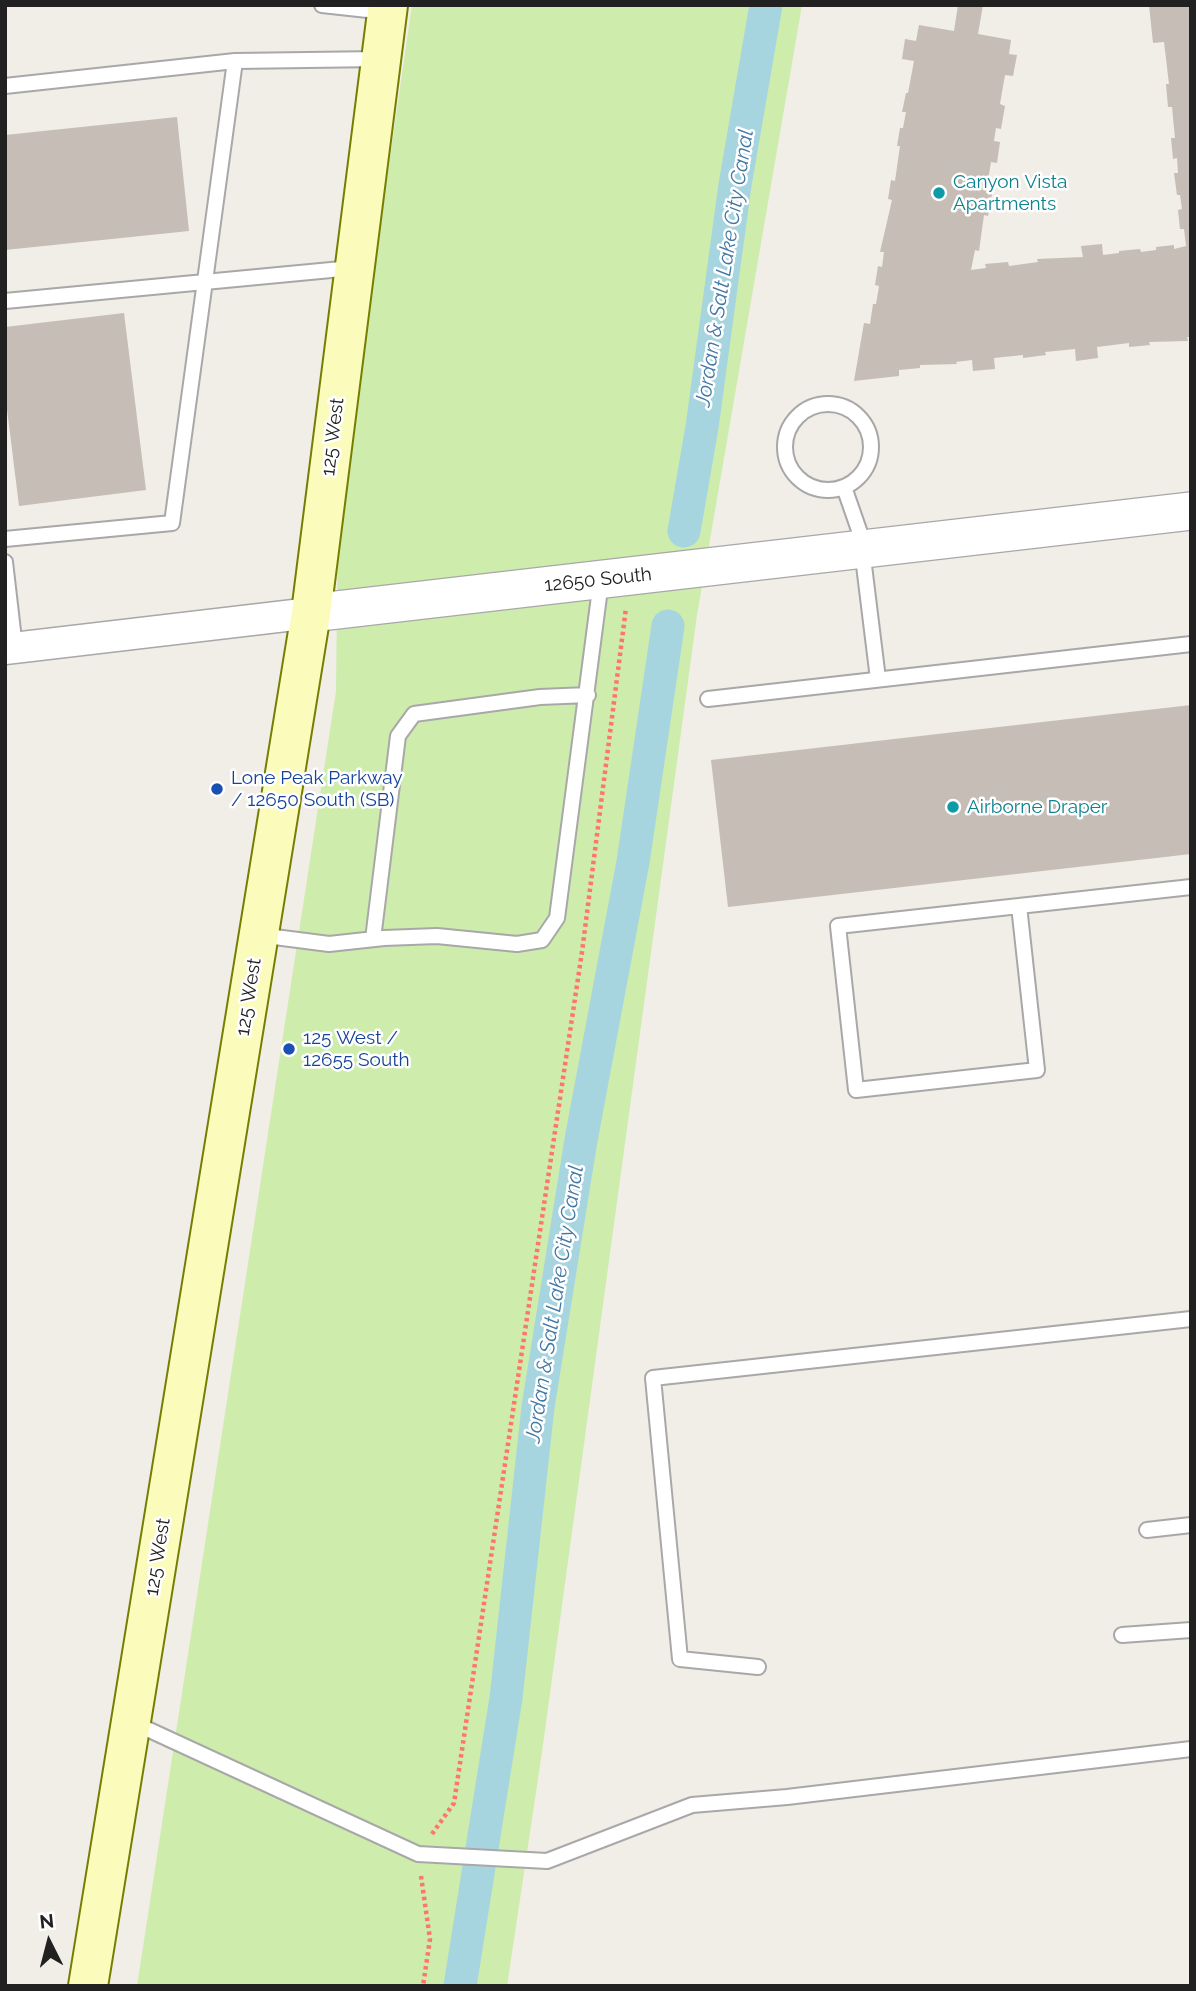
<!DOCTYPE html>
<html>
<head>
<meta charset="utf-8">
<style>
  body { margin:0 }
  #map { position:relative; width:1196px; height:1991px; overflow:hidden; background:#f1ede7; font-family:Raleway,sans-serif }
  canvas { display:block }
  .frame { position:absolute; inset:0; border:7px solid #212121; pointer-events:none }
  .north { position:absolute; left:14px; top:1907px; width:70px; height:70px; -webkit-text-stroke:5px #fff; paint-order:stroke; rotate:354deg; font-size:19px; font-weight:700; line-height:28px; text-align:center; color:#212121 }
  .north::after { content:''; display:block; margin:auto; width:24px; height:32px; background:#212121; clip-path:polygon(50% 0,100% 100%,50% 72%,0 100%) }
</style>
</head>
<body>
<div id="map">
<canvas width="1196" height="1991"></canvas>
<div class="frame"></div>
<div class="north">N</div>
</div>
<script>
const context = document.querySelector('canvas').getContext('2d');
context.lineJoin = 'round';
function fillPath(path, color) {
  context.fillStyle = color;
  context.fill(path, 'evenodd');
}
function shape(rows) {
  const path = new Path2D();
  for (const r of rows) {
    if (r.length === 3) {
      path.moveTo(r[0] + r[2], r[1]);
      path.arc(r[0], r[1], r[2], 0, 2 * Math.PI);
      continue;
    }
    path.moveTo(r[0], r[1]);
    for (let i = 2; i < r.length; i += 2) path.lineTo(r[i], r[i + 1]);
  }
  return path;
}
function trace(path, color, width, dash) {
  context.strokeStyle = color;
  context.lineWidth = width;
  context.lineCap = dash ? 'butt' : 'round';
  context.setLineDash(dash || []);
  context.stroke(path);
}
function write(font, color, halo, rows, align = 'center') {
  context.font = font + ' Raleway,sans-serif';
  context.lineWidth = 5;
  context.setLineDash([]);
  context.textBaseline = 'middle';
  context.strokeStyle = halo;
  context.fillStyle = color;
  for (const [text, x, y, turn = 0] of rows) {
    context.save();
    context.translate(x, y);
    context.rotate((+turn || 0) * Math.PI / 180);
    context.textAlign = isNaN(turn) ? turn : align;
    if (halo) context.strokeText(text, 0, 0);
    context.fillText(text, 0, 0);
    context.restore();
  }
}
const grass = shape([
  [412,5,802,5,697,615,542,1752,507,1986,137,1986,336,691,338,516]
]);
const canal = shape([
  [684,531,702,427,735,185,766,5],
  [460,1986,506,1698,538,1407,581,1140,633,862,668,626]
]);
const building = shape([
  [958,5,983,5,978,34,1011,40,1009,54,1017,55,1013,76,1005,75,1000,104,1005,106,1001,129,996,128,994,141,1000,142,997,163,991,162,986,193,992,194,988,216,984,215,979,251,975,250,971,270,986,268,985,264,1008,262,1009,266,1038,262,1037,259,1083,257,1081,246,1102,244,1103,255,1119,253,1119,251,1140,249,1141,252,1156,250,1156,247,1174,245,1174,249,1186,246,1184,229,1180,229,1178,210,1182,209,1180,195,1177,195,1174,173,1178,173,1177,158,1173,159,1171,138,1175,138,1172,107,1168,107,1166,84,1169,84,1164,42,1153,43,1149,5,1191,5,1191,337,1187,337,1188,341,1149,342,1150,345,1129,347,1129,343,1097,347,1098,358,1076,361,1075,349,1045,352,1046,355,1023,358,1023,355,994,358,995,369,973,371,972,360,956,362,957,364,920,365,920,368,899,370,899,376,854,381,864,323,870,324,873,304,876,304,879,286,875,285,878,266,882,267,884,252,880,252,892,200,888,199,891,180,895,181,900,146,897,146,900,128,903,128,906,112,902,112,906,93,908,93,914,61,902,59,905,39,916,41,919,25,954,31],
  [177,117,189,231,5,250,5,135],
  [124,313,146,490,19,506,5,393,5,327],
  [1191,705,1191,854,728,907,711,760]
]);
const path = shape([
  [432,1834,454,1803,582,952,626,608],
  [421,1876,430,1939,423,1986]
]);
const service = shape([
  [322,5,386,12],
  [5,86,235,61],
  [5,301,352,268],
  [828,447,43],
  [844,487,860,533,878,679],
  [5,539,172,523,235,61,380,59],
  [5,562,15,648],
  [708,699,1191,644],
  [1019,906,1037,1070,856,1090,838,926,1191,887],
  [259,935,329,944,384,938,437,936,517,944,542,940,557,918,601,581],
  [373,939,398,736,414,714,540,697,588,695],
  [1147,1530,1191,1525],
  [1122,1635,1191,1630],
  [758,1667,680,1659,653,1378,1191,1319],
  [132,1722,418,1854,547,1861,692,1805,787,1797,1191,1749]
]);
const minor = shape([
  [5,649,311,613]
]);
const tertiary = shape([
  [311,613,1191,511]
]);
const secondary = shape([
  [88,1986,311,613,388,5]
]);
const markers = [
  [939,193,7,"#0f9aa8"],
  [217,789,7,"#1a4fb4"],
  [953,807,7,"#0f9aa8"],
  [289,1049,7,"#1a4fb4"]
];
const cultureNames = [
  ["Canyon Vista",953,182],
  ["Apartments",953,204],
  ["Airborne Draper",967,807]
];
const streetNames = [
  ["125 West",333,437,-83],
  ["12650 South",598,580,-6],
  ["125 West",249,997,-81],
  ["125 West",158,1557,-81]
];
const transitNames = [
  ["Lone Peak Parkway",231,778],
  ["/ 12650 South (SB)",231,800],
  ["125 West /",303,1038],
  ["12655 South",303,1060]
];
const waterNames = [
  ["Jordan & Salt Lake City Canal",725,268,-81],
  ["Jordan & Salt Lake City Canal",555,1304,-81]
];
fillPath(grass, '#ceecac');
trace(canal, '#a6d5e0', 33);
fillPath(building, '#c6bdb6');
trace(service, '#a8a8a8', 18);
trace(minor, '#a8a8a8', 33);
trace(tertiary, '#a8a8a8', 40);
trace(secondary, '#757e01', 42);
trace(path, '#fe756b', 4.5, [3.5, 3.5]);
trace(service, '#fff', 14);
trace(minor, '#fff', 30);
trace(tertiary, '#fff', 37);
trace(secondary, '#fbfcbb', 38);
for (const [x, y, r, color] of markers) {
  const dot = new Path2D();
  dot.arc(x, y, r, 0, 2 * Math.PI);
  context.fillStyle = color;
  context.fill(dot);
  trace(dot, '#fff', 2.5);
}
write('19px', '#0d838f', '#fff', cultureNames, 'left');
write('19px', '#212121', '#fff', streetNames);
write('19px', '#164399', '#fff', transitNames, 'left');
write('italic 21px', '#4378a5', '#fff', waterNames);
</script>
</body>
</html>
